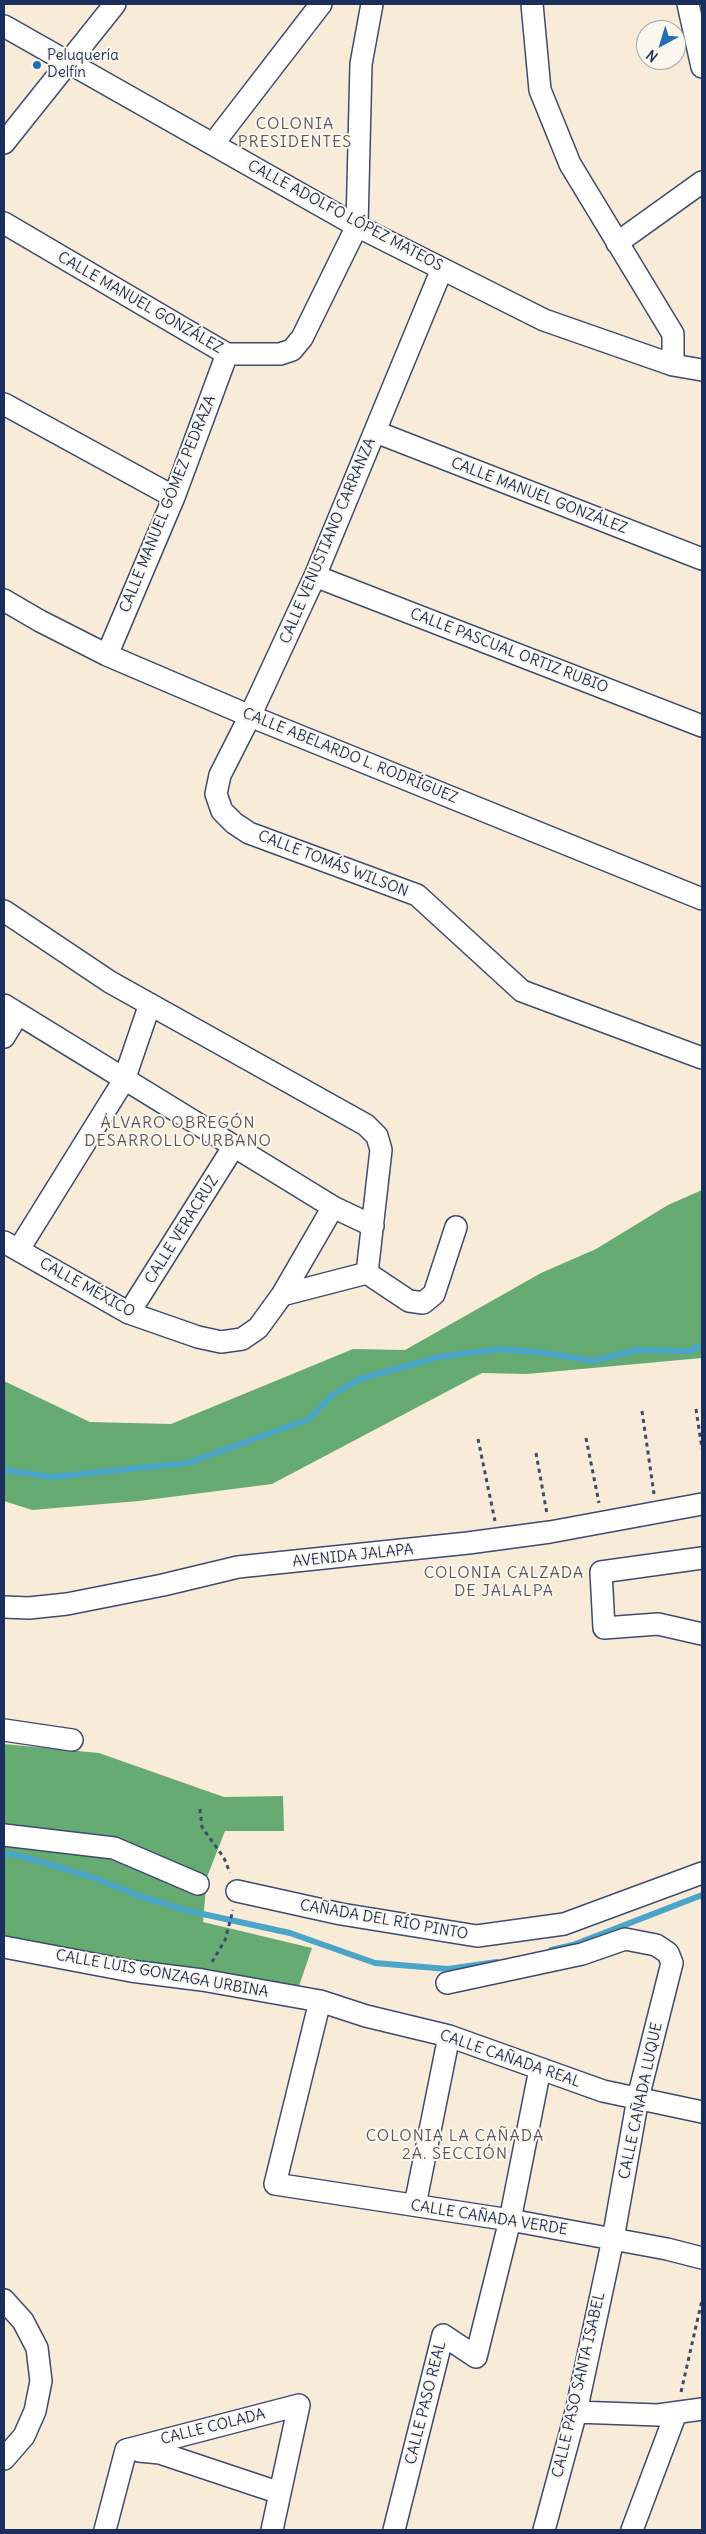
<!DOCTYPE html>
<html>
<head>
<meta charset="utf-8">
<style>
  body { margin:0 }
  #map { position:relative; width:706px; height:2534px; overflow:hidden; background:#f8ebd8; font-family:Delius,sans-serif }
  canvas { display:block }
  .frame { position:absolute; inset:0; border:5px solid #1b2f5e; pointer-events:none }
  .north { position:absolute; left:636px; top:20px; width:50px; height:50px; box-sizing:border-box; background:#fbf7ec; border:1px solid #a1a7b3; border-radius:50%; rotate:219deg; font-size:14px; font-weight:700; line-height:20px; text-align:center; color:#1b2f5e }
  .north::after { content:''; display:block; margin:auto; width:18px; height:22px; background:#1f6fb2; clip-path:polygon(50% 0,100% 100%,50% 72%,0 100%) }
</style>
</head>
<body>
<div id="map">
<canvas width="706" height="2534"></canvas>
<div class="frame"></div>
<div class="north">N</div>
</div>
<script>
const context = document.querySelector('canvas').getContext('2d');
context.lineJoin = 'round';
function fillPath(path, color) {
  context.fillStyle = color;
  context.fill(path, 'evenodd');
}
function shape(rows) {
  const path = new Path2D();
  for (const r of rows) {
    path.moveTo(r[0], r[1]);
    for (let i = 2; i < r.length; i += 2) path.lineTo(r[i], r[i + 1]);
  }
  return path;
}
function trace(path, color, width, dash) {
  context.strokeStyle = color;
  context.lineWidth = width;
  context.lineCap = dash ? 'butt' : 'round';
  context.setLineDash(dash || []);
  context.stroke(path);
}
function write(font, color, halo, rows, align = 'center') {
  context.font = font + ' Delius,sans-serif';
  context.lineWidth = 4;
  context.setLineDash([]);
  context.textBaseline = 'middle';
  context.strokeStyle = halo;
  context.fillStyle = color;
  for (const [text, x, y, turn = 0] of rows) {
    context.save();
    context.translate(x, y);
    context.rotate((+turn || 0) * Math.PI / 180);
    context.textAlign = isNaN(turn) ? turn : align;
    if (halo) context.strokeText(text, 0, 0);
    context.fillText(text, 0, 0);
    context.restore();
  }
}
const forest = shape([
  [702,1190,702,1358,527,1374,482,1373,272,1484,139,1501,32,1510,4,1501,4,1381,90,1422,171,1424,353,1349,405,1350,541,1273,596,1249,668,1205],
  [4,1744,99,1753,224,1797,283,1796,284,1831,225,1831,207,1877,203,1922,312,1948,299,1986,4,1942]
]);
const stream = shape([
  [4,1470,52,1477,188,1463,309,1419,332,1395,360,1379,439,1357,500,1349,547,1353,593,1361,637,1350,690,1351,702,1345],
  [4,1854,17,1855,92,1877,142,1897,189,1911,290,1933,375,1963,448,1969,497,1962],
  [551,1950,573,1945,702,1895]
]);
const path = shape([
  [696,1409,702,1449],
  [642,1411,654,1494],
  [586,1438,599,1503],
  [478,1439,495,1521],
  [536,1453,547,1514],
  [200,1809,202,1827,224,1858,230,1873],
  [212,1962,225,1940,233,1910],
  [681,2392,702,2300]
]);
const minor = shape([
  [532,4,540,90,570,164,673,334,673,365],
  [688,4,702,67],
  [4,26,357,226,544,320,673,365,702,370],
  [4,143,115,4],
  [213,144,321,4],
  [4,223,227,354,280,354,292,350,302,338,357,226,361,64,372,4],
  [617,243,702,182],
  [442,269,315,576,250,716,220,775,216,794,222,811,234,823,249,833,417,895,522,991,702,1058],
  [4,404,174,497],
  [376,432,702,559],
  [315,576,702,726],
  [4,600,40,621,107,655,250,716,702,899],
  [107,655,174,497,227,354],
  [4,911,110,982,366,1125,377,1136,381,1150,367,1273],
  [4,1005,333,1207,373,1226],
  [4,1037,18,1014],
  [4,1242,129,1313,198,1337,221,1342,242,1339,258,1328,282,1295,333,1207],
  [19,1249,124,1080,150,1004],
  [367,1273,409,1301,423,1303,434,1294,456,1227],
  [282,1295,367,1273],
  [129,1313,234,1146],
  [702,1558,601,1572,604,1628,658,1624,702,1634],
  [4,1607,29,1608,67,1604,163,1585,238,1567,468,1543,550,1532,702,1504],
  [4,1730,72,1740],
  [4,1835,114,1848,198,1884],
  [237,1891,341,1914,477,1936,564,1924,702,1873],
  [4,1947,131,1971,202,1980,320,2001,366,2016,449,2036,603,2091,702,2112],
  [447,1983,582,1954,625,1939,656,1945,668,1953,672,1963,638,2098,613,2239,576,2412,544,2530],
  [320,2001,275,2184,510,2220,667,2249,702,2258],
  [415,2205,449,2036],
  [4,2300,23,2321,37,2348,41,2381,35,2411,24,2436,4,2459],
  [576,2412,658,2415,702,2409],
  [126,2450,299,2405,272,2530],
  [139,2451,160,2453,280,2493],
  [105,2530,126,2450],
  [394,2530,443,2335,476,2357,510,2220,540,2069],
  [632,2530,676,2413]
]);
const markers = [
  [37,65,5,"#1f6fb2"]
];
const poiNames = [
  ["Peluquería",47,56],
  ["Delfín",47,73]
];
const streetNames = [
  ["CALLE ADOLFO LÓPEZ MATEOS",345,216,28],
  ["CALLE MANUEL GONZÁLEZ",140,303,30],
  ["CALLE MANUEL GONZÁLEZ",539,496,21],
  ["CALLE MANUEL GÓMEZ PEDRAZA",168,504,-68],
  ["CALLE VENUSTIANO CARRANZA",328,541,-67],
  ["CALLE PASCUAL ORTIZ RUBIO",509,651,21],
  ["CALLE ABELARDO L. RODRÍGUEZ",350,756,22],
  ["CALLE TOMÁS WILSON",333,864,21],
  ["CALLE VERACRUZ",182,1230,-58],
  ["CALLE MÉXICO",87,1288,29],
  ["AVENIDA JALAPA",353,1556,-6],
  ["CAÑADA DEL RÍO PINTO",384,1920,10],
  ["CALLE LUIS GONZAGA URBINA",162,1974,10],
  ["CALLE CAÑADA REAL",510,2059,19],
  ["CALLE CAÑADA LUQUE",641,2101,-78],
  ["CALLE CAÑADA VERDE",489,2218,9],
  ["CALLE PASO SANTA ISABEL",579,2385,-77],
  ["CALLE PASO REAL",426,2403,-76],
  ["CALLE COLADA",213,2427,-14]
];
const neighbourhoodNames = [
  ["COLONIA",295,124],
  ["PRESIDENTES",295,142],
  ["ÁLVARO OBREGÓN",178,1123],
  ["DESARROLLO URBANO",178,1141],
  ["COLONIA CALZADA",504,1573],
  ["DE JALALPA",504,1591],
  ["COLONIA LA CAÑADA",455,2136],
  ["2A. SECCIÓN",455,2154]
];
fillPath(forest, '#66ac72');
trace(stream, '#4aa5c8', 6);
trace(minor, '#3c4b70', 24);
trace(path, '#3c4b70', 3, [4, 4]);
trace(minor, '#fff', 21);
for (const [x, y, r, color] of markers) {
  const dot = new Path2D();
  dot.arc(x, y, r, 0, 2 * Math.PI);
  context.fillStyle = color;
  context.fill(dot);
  trace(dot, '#fbf7ec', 2);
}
write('15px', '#1b2f5e', '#fbf7ec', poiNames, 'left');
write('15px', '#1b2f5e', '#fbf7ec', streetNames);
context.letterSpacing = '1px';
write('16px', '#5b5764', '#fbf7ec', neighbourhoodNames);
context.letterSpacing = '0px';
</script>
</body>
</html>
